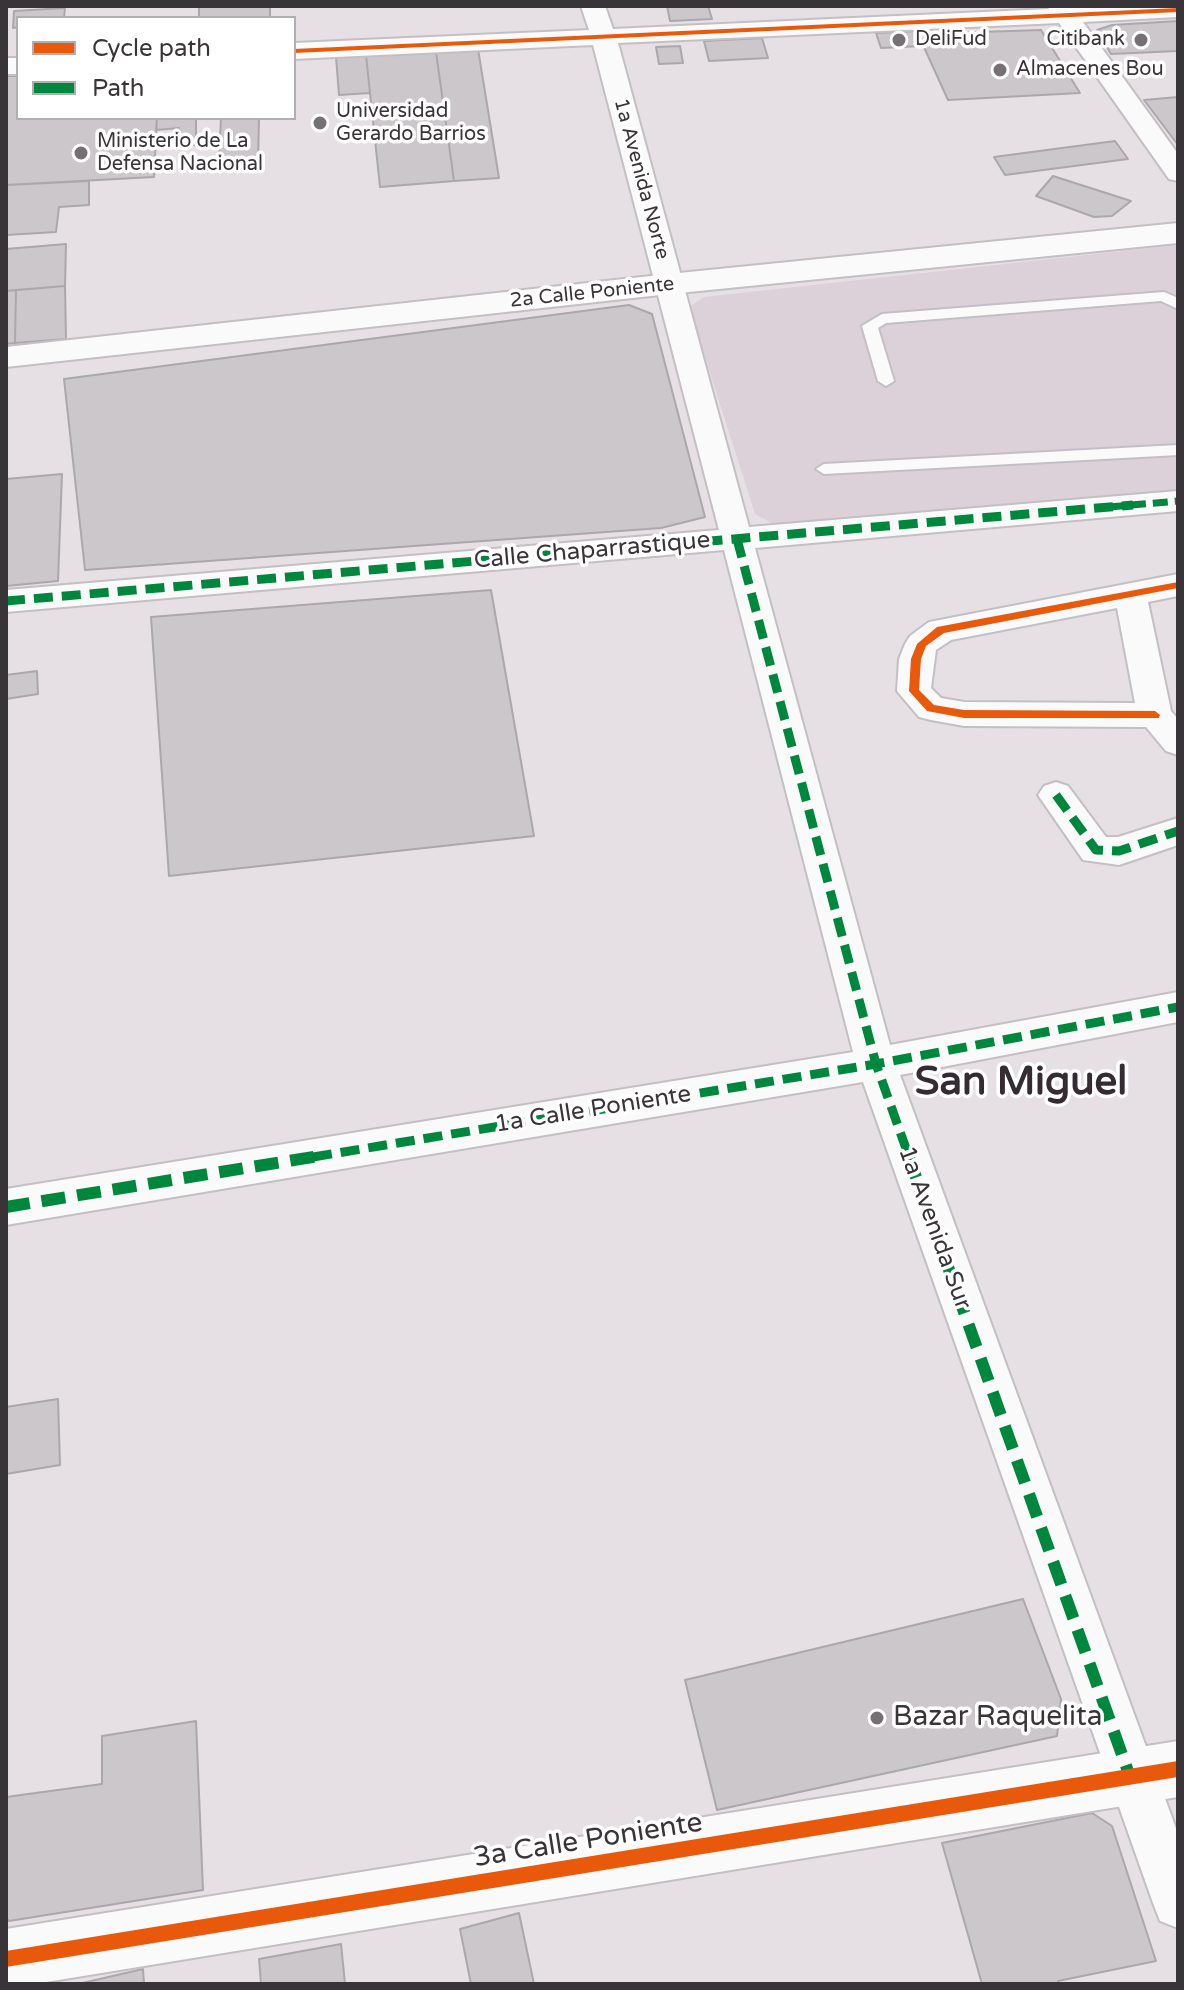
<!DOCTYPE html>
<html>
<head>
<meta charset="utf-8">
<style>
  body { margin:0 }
  #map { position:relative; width:1184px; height:1990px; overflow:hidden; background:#e6e0e5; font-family:"Varela Round",sans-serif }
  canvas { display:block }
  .frame { position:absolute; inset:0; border:8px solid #393437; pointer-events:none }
  .legend { position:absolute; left:16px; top:16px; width:280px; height:104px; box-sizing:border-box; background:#fff; border:2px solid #b0aeaf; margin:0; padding:10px 14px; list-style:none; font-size:24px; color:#393437 }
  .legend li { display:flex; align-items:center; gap:16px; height:40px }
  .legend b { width:40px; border:2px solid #b0aeaf }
</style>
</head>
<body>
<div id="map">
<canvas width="1184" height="1990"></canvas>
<div class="frame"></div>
<ul class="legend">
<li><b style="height:10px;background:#e8590c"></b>Cycle path</li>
<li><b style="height:10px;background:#00873e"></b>Path</li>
</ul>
</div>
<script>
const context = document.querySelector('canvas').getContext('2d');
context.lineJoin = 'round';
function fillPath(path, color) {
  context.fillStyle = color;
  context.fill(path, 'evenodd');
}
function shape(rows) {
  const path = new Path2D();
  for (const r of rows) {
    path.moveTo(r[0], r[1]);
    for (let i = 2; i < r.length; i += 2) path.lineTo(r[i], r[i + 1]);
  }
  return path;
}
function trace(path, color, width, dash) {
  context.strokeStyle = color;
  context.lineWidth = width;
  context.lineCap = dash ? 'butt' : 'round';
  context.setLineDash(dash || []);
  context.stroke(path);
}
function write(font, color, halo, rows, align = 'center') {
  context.font = font + ' "Varela Round",sans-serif';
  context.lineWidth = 7;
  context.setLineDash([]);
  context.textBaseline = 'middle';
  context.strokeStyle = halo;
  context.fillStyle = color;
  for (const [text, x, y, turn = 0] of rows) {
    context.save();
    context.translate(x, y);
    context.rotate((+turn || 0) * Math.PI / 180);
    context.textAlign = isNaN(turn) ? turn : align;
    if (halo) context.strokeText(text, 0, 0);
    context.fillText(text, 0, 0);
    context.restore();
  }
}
const built = shape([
  [1178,245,1178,491,777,526,755,514,689,307,704,297]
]);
const building = shape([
  [199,6,270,6,270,18,199,18,199,6],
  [667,6,708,6,712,19,670,21,667,6],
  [65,8,64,18,18,18,18,27,13,28,14,11,65,8],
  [1178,21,1178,51,1111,54,1097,30,1112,25,1178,21],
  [1041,30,1080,93,948,100,918,34,1041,30],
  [917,31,923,46,881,48,876,33,917,31],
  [762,38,768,58,709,61,704,41,762,38],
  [680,46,683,63,659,64,656,47,680,46],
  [478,49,499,178,454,181,436,52,478,49],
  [436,52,454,181,380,187,366,55,436,52],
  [366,55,370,93,339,95,336,57,366,55],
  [6,76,18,76,18,118,157,118,154,177,6,185,6,76],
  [1178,97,1178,145,1144,100,1178,97],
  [157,118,196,118,196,145,179,146,179,128,156,130,157,118],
  [221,118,259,118,258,166,236,167,236,160,219,161,221,118],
  [1115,141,1128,159,1005,175,994,157,1115,141],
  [1053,176,1131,201,1112,216,1094,217,1036,196,1053,176],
  [89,181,89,205,59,207,56,232,6,235,6,185,89,181],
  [66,244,65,286,6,291,6,249,66,244],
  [65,286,66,339,15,343,16,290,65,286],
  [16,290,15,343,6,344,6,291,16,290],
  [629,305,652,314,705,517,661,528,85,570,64,379,629,305],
  [62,474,58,581,6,586,6,479,62,474],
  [491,590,534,836,169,876,151,617,491,590],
  [37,671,38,694,6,699,6,675,37,671],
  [58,1399,60,1465,6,1474,6,1407,58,1399],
  [1023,1599,1061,1699,1057,1736,717,1810,685,1680,1023,1599],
  [196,1721,203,1890,9,1921,6,1918,6,1797,102,1784,102,1736,196,1721],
  [1092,1813,1112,1826,1156,1961,1058,1981,1058,1984,982,1984,942,1843,1092,1813],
  [519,1913,534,1984,471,1984,460,1929,519,1913],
  [341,1944,345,1984,261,1984,259,1959,341,1944],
  [143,1969,144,1984,78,1984,143,1969]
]);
const lane = shape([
  [1164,292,1178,298,1178,309,1161,301,886,323,878,328,894,381,886,386,878,381,862,326,882,314,1164,292],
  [1178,445,1178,455,824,474,816,469,824,464,1178,445]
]);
const street = shape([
  [581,6,605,6,613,29,1049,9,1047,6,1178,6,1178,17,1083,22,1178,154,1178,181,1169,179,1059,23,618,43,749,527,1178,491,1178,511,755,548,890,1045,1178,992,1178,1022,900,1075,1178,1834,1178,1928,1160,1921,1153,1903,863,1082,6,1225,6,1189,853,1052,724,550,6,612,6,590,719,530,593,45,294,59,294,43,589,30,581,6],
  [6,58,18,58,18,74,6,74,6,58],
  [1178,574,1178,596,1148,602,1171,711,1178,719,1178,755,1166,751,1146,727,964,726,931,720,919,717,897,691,899,659,905,644,910,636,929,622,1178,574],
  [1117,608,1135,703,964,702,941,698,931,688,936,650,951,640,1117,608],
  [1056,782,1068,786,1106,837,1118,837,1178,818,1178,845,1119,865,1083,860,1038,795,1044,786,1056,782]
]);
const secondary = shape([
  [1178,223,1178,243,669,294,6,367,6,347,669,274,1178,223],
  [1178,1741,1178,1797,34,1984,6,1984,6,1929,1178,1741]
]);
const quietFar2 = shape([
  [1109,507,1178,501]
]);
const quietFar1 = shape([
  [737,539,876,1064,909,1157],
  [6,601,1133,505],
  [1056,795,1096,850,1119,851,1178,831],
  [313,1157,876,1064,1178,1007]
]);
const quiet = shape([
  [908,1155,1130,1777],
  [6,1207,325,1155]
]);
const cycleway = shape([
  [1178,8,1178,12,294,53,294,49,1178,8],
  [1178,582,1178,588,944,633,926,646,921,659,919,690,934,705,964,710,1155,711,1160,715,1159,718,964,718,927,711,909,691,911,659,917,644,937,627,1178,582],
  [1178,1761,1178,1777,6,1967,6,1951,1178,1761]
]);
const markers = [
  [899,40,8,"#767074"],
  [1141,40,8,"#767074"],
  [1000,70,8,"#767074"],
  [320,123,8,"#767074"],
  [81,153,8,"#767074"],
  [877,1718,8,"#767074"]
];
const farPoinames = [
  ["DeliFud",915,40],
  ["Citibank",1125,40,"right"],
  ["Almacenes Bou",1016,70],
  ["Universidad",336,112],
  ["Gerardo Barrios",336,135],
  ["Ministerio de La",97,142],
  ["Defensa Nacional",97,165]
];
const farStreetnames = [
  ["1a Avenida Norte",641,179,75],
  ["2a Calle Poniente",592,293,-6]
];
const streetNames = [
  ["Calle Chaparrastique",592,551,-5],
  ["1a Calle Poniente",593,1110,-9],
  ["1a Avenida Sur",934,1228,70]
];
const nearPoinames = [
  ["Bazar Raquelita",893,1718]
];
const nearStreetnames = [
  ["3a Calle Poniente",588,1841,-9]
];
const townNames = [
  ["San Miguel",1021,1083]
];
fillPath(built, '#dcd0d9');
fillPath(building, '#ccc7cb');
trace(building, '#aca7ab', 2);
trace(lane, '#c3bfc2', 4);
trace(street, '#c3bfc2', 4);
trace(secondary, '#c3bfc2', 4);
fillPath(lane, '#fbfafb');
fillPath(street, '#fbfafb');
fillPath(secondary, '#fbfafb');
trace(quietFar2, '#00873e', 7, [15, 7]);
trace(quietFar1, '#00873e', 9, [19, 9]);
trace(quiet, '#00873e', 12, [24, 12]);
fillPath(cycleway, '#e8590c');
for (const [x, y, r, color] of markers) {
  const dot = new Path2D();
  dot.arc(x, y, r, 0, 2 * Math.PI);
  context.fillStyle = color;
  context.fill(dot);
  trace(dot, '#fff', 3);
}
write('20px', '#393437', '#fff', farPoinames, 'left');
write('20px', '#393437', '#fff', farStreetnames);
write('24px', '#393437', '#fff', streetNames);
write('28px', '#393437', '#fff', nearPoinames, 'left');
write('28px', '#393437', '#fff', nearStreetnames);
write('bold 40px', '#342c32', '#fff', townNames);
</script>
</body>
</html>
